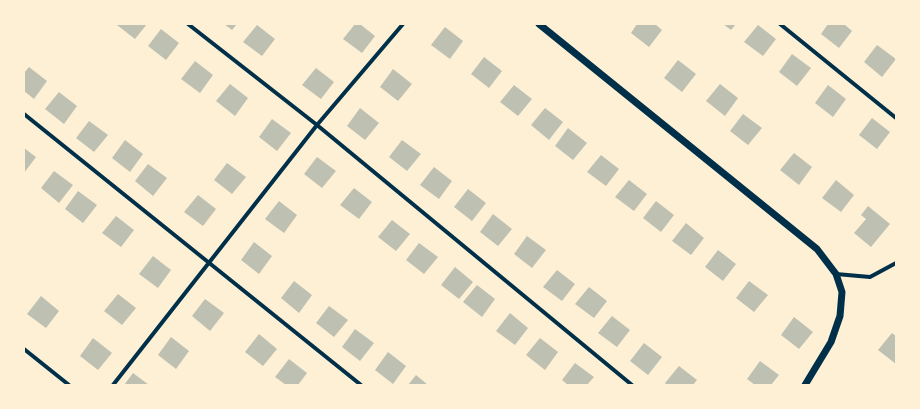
<!DOCTYPE html>
<html>
<head>
<meta charset="utf-8">
<style>
  body { margin:0 }
  #map { position:relative; width:920px; height:409px; overflow:hidden; background:#fdf0d5; font-family:"PT Sans Narrow",sans-serif }
  canvas { display:block }
  .frame { position:absolute; inset:0; border:25px solid #fdf0d5; pointer-events:none }
</style>
</head>
<body>
<div id="map">
<canvas width="920" height="409"></canvas>
<div class="frame"></div>
</div>
<script>
const context = document.querySelector('canvas').getContext('2d');
context.lineJoin = 'round';
function fillPath(path, color) {
  context.fillStyle = color;
  context.fill(path, 'evenodd');
}
function shape(rows) {
  const path = new Path2D();
  for (const r of rows) {
    path.moveTo(r[0], r[1]);
    for (let i = 2; i < r.length; i += 2) path.lineTo(r[i], r[i + 1]);
  }
  return path;
}
function trace(path, color, width, dash) {
  context.strokeStyle = color;
  context.lineWidth = width;
  context.lineCap = dash ? 'butt' : 'round';
  context.setLineDash(dash || []);
  context.stroke(path);
}
const building = shape([
  [118,24,147,24,135,39,117,25],
  [224,24,237,24,232,30],
  [355,24,360,24,375,36,362,53,343,39],
  [637,24,655,24,662,30,649,47,631,33],
  [723,24,736,24,731,30],
  [828,24,844,24,852,31,839,48,821,34],
  [257,25,275,39,262,56,243,42],
  [758,25,776,39,763,56,744,42],
  [445,27,463,41,450,59,431,45],
  [161,29,179,43,166,60,148,46],
  [877,45,896,59,882,77,864,62],
  [792,54,811,68,797,86,779,72],
  [484,57,502,71,489,88,471,74],
  [678,60,696,74,682,92,664,78],
  [195,61,213,75,200,93,181,79],
  [29,67,47,81,34,99,24,91,24,73],
  [316,68,334,82,321,99,302,85],
  [393,69,412,84,398,101,380,87],
  [230,84,248,98,235,116,216,101],
  [720,84,738,98,725,116,706,101],
  [514,85,532,99,518,116,500,102],
  [828,85,846,99,833,117,815,103],
  [59,92,77,106,64,124,45,109],
  [360,108,379,123,365,140,347,126],
  [545,108,563,122,549,140,531,125],
  [743,114,762,128,748,145,730,131],
  [872,118,890,132,877,149,859,135],
  [272,119,291,133,277,151,259,137],
  [89,121,108,135,94,152,76,138],
  [568,128,587,143,573,160,555,146],
  [125,140,143,154,130,172,112,158],
  [402,140,421,154,407,171,389,157],
  [24,148,36,157,24,173],
  [794,153,812,167,799,185,780,170],
  [601,155,619,169,606,186,587,172],
  [317,157,336,171,322,188,304,174],
  [227,163,246,177,232,194,214,180],
  [148,164,167,178,153,196,135,181],
  [434,167,452,181,439,199,420,185],
  [54,171,73,185,59,203,41,188],
  [629,180,647,194,634,211,615,197],
  [836,180,854,195,841,212,822,198],
  [354,188,372,202,359,219,340,205],
  [468,189,486,203,472,221,454,207],
  [78,191,97,205,83,223,65,209],
  [198,195,216,209,203,226,184,212],
  [279,201,297,215,284,233,265,219],
  [656,201,674,215,661,232,643,218],
  [868,206,890,224,871,247,854,233,866,219,861,215],
  [493,214,512,229,498,246,480,232],
  [116,216,134,230,121,247,102,233],
  [392,220,410,234,396,251,378,237],
  [686,223,704,238,691,255,672,241],
  [527,236,546,250,532,268,514,254],
  [254,242,272,256,259,274,241,260],
  [419,243,438,257,424,274,406,260],
  [718,250,736,264,723,281,705,267],
  [153,256,171,270,158,288,139,274],
  [455,267,473,282,459,299,441,285],
  [557,270,575,284,562,301,543,287],
  [294,281,312,295,299,313,281,298],
  [749,281,768,295,754,312,736,298],
  [477,285,495,299,482,317,463,302],
  [589,287,607,301,594,318,575,304],
  [118,294,136,308,122,325,104,311],
  [41,296,59,311,46,328,27,314],
  [205,299,224,313,210,331,192,316],
  [329,306,348,320,334,337,316,323],
  [510,313,528,328,515,345,496,331],
  [612,316,630,330,617,347,598,333],
  [794,317,813,332,799,349,781,335],
  [355,329,374,343,360,361,342,347],
  [892,333,896,336,896,364,878,350],
  [259,334,277,349,263,366,245,352],
  [171,337,189,351,176,369,158,355],
  [93,338,112,353,98,370,80,356],
  [540,338,558,352,545,370,526,355],
  [644,343,662,357,648,375,630,361],
  [388,352,406,366,393,384,375,370],
  [289,359,307,373,298,385,286,385,275,377],
  [760,361,779,375,771,385,755,385,747,379],
  [575,363,594,377,587,385,568,385,562,380],
  [679,366,697,380,693,385,667,385,665,383],
  [133,373,149,385,124,385],
  [416,375,428,385,408,385]
]);
const minor = shape([
  [188,24,317,125,632,385],
  [780,24,896,118],
  [24,114,361,385],
  [836,274,870,277,896,263],
  [24,349,69,385],
  [113,385,317,125,403,24]
]);
const tertiary = shape([
  [539,24,817,249,836,274,842,292,840,316,831,342,805,385]
]);
fillPath(building, '#bec0b2');
trace(minor, '#003049', 4);
trace(tertiary, '#003049', 7);
</script>
</body>
</html>
